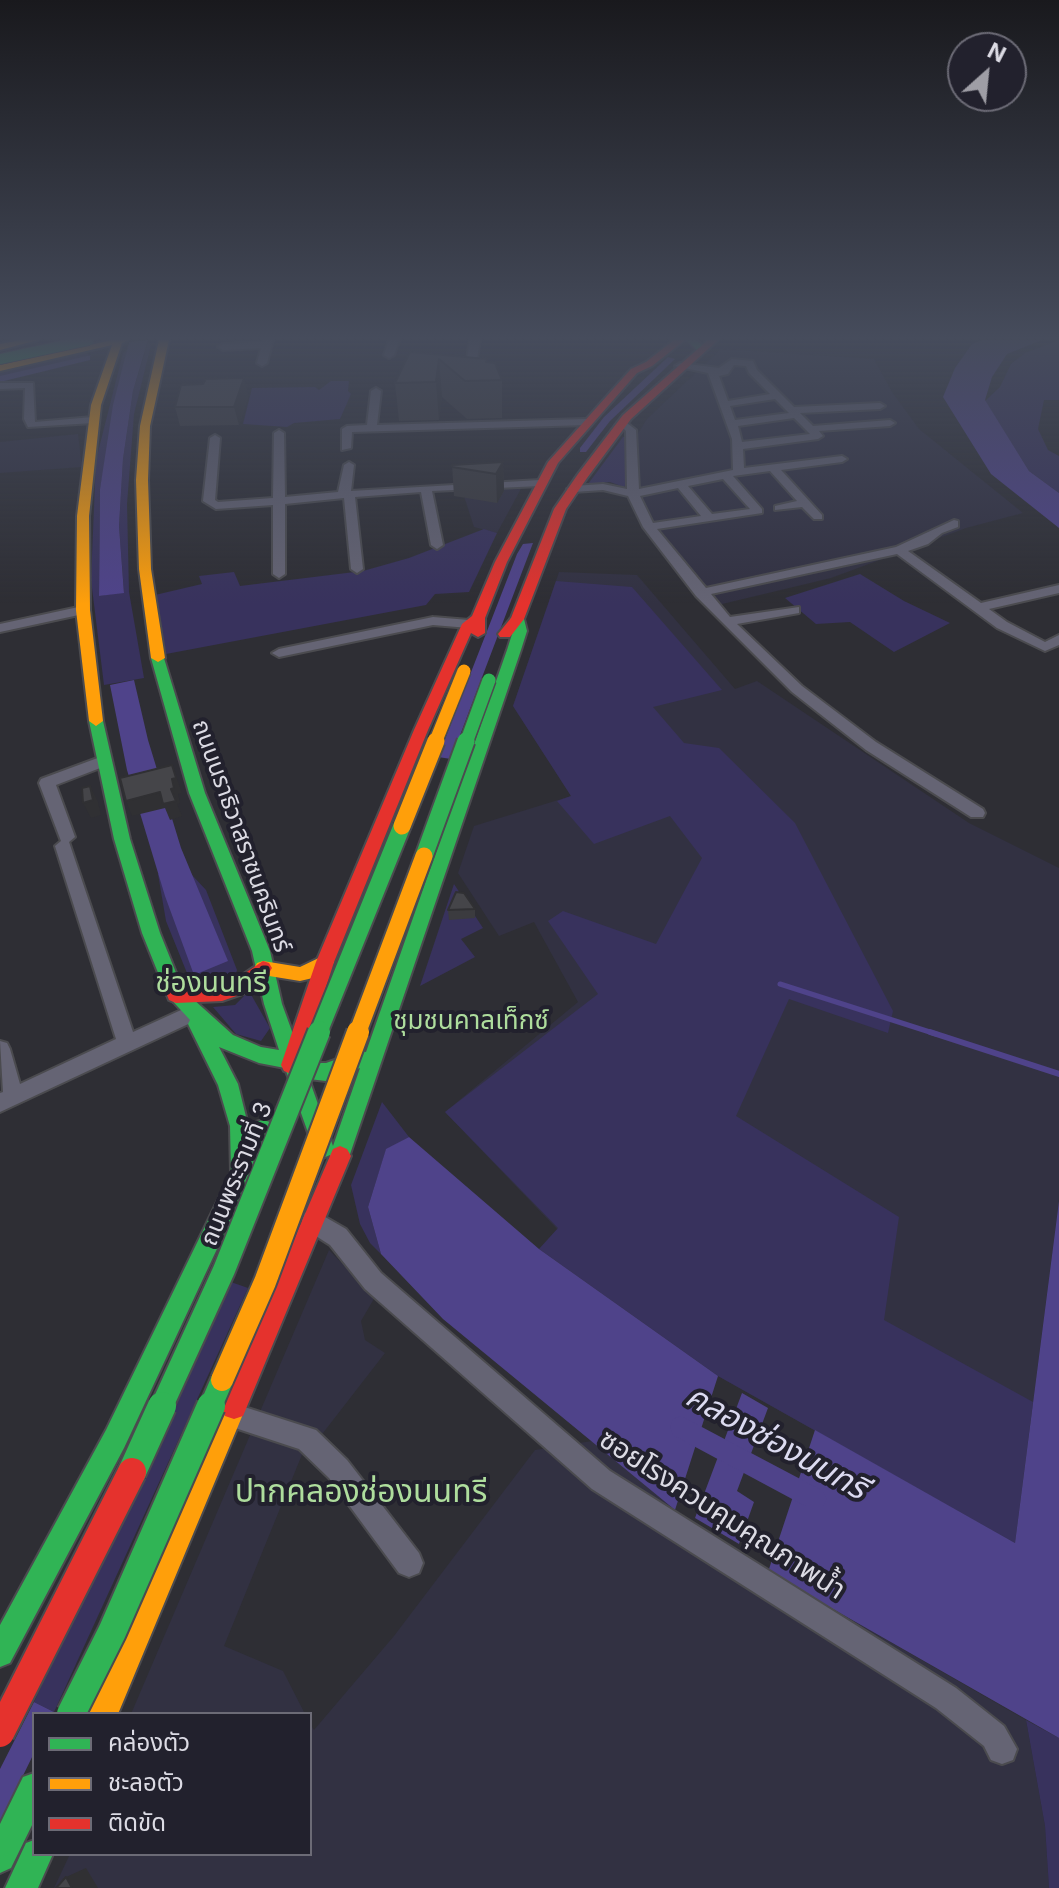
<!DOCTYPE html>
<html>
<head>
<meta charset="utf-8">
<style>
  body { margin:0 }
  #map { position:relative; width:1059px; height:1888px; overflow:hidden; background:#2e2e34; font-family:Inter,"Noto Sans Thai",sans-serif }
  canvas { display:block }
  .legend { position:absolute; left:32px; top:1712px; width:280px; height:144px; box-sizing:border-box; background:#22212d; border:2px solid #6c6b76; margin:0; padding:10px 14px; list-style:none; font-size:24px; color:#dcdbe4 }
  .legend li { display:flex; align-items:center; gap:16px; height:40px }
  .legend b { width:40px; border:2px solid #6c6b76 }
  .north { position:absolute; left:947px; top:32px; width:80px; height:80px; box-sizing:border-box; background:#22212d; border:2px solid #6c6b76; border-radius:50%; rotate:27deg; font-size:22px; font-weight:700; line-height:32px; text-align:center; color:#dcdbe4 }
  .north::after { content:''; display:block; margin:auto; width:28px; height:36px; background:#9f9ea6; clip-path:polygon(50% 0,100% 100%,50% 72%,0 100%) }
</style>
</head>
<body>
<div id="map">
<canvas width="1059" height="1888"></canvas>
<ul class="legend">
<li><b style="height:10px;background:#30b455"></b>คล่องตัว</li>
<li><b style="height:10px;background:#ff9f0a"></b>ชะลอตัว</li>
<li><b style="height:10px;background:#e5322d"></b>ติดขัด</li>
</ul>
<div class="north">N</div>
</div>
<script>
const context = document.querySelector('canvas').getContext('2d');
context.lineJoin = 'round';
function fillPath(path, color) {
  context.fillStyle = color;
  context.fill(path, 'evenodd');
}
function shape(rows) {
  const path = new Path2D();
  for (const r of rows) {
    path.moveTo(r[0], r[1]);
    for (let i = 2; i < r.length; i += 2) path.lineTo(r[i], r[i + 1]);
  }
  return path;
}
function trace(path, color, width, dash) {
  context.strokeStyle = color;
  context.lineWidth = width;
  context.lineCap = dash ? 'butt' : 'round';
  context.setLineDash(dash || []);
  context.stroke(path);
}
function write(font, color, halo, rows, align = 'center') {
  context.font = font + ' Inter,"Noto Sans Thai",sans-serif';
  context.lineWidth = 8;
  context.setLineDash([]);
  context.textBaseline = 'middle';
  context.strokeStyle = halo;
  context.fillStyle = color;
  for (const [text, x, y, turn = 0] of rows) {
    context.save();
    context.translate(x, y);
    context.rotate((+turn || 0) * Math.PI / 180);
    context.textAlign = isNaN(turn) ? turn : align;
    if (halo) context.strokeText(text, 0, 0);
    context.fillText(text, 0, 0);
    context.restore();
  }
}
const built = shape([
  [721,349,874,359,892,392,919,429,1023,513,966,528,831,578,718,605,659,533,641,501,637,435,647,419],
  [78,434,82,467,0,473,0,442],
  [523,485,497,533,474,527,462,490],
  [559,572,637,575,735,689,757,681,969,823,1059,868,1059,1200,1015,1543,718,1376,557,1229,445,1112,578,1002,534,922,499,936,458,873,474,826,571,796,513,706],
  [329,1250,375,1297,361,1321,365,1340,385,1353,323,1433,312,1430,224,1646,283,1671,305,1714,131,1714],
  [592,1441,675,1510,768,1572,1026,1720,1045,1826,1049,1888,54,1888,70,1854,310,1854,310,1724,314,1730,394,1636,535,1450]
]);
const green = shape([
  [1059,340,1059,400,1044,400,1038,429,1048,450,1059,456,1059,493,1029,471,985,401,1000,387,1011,364,1025,353],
  [148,342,151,345,134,414,127,504,129,592,144,678,104,685,91,580,96,460,123,353,127,350,100,489,99,596,124,592,119,526,123,459,133,391],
  [83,352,93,356,0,378,0,371],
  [331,381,349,381,348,391,351,394,340,419,294,423,287,427,243,424,252,388,315,387,319,390],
  [623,437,626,437,626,484,624,487,610,482,588,484],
  [484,529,497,533,469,592,435,594,426,605,166,654,155,595,202,584,199,576,234,572,240,586,363,571,409,558],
  [860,574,904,601,950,623,894,652,850,622,816,624,785,598],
  [556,581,632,587,722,690,653,707,684,743,719,748,795,823,893,1011,888,1033,789,999,736,1116,899,1217,884,1320,1033,1402,1015,1543,718,1376,539,1249,558,1228,445,1112,598,994,548,921,563,911,656,944,702,858,670,816,594,844,557,801,571,796,513,706],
  [158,874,192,875,206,890,237,970,234,980,191,983,166,921],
  [454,884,483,928,461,939,475,957,420,986],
  [249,991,270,1028,261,1041,236,1034,213,1007,235,1005],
  [382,1102,409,1137,386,1150,368,1207,381,1254,370,1243,360,1224,351,1185],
  [228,1281,248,1288,54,1712,34,1702],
  [1026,1720,1059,1738,1059,1888,1049,1888,1045,1826]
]);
const water = shape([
  [148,340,133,391,123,459,119,526,124,593,99,596,100,489,113,405,129,342],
  [982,340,1042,340,1007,354,992,377,985,400,1029,471,1059,493,1059,528,991,474,943,397,955,368,972,344],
  [533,543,451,759,438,757,517,554,523,544],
  [134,680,148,740,181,848,228,961,194,975,165,896,127,770,110,685],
  [409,1137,539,1249,718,1376,675,1510,443,1319,381,1254,368,1207,386,1149],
  [1059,1201,1059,1738,768,1572,815,1430,1015,1543],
  [742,1393,768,1408,737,1491,754,1502,739,1544,695,1518],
  [34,1702,54,1712,34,1714,34,1753,0,1823,0,1769]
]);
const streamFar1 = shape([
  [780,984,936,1034]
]);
const stream = shape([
  [930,1032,1059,1074]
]);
const canal = shape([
  [87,356,90,356,90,360,0,382,0,376,87,356],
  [668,357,675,359,610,421,586,452,580,452,580,448,604,417,668,357],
  [681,1416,823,1491,827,1499,823,1507,815,1511,807,1507,673,1435,670,1427,673,1419,681,1416]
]);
const street = shape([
  [264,340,273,340,267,363,262,366,257,363,261,348,223,350,218,347,223,344,263,342,264,340],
  [389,340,399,340,394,355,389,358,384,355,389,340],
  [470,340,480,340,475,371,470,374,465,371,470,340],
  [732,359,753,361,757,370,794,407,880,403,885,406,880,409,800,413,813,426,890,420,895,423,890,426,819,431,823,436,818,439,743,449,744,468,842,456,847,459,842,462,781,470,822,515,822,519,814,519,802,507,775,510,775,506,797,501,770,471,733,476,762,509,762,513,657,529,706,588,896,547,954,520,958,521,958,527,942,533,928,544,908,551,981,603,1059,585,1059,593,989,609,1007,622,1045,642,1059,635,1059,645,1045,651,997,628,897,554,711,594,730,617,799,607,799,613,737,624,802,686,876,742,983,809,985,813,983,817,971,817,866,750,792,692,696,596,643,527,628,496,603,490,573,492,567,489,573,486,603,484,627,489,626,431,618,423,623,420,636,430,639,489,733,470,732,439,708,373,675,366,680,363,719,368,732,359],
  [734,365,746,366,749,373,770,394,728,401,719,376,728,374,734,365],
  [775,399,789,413,735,420,730,406,775,399],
  [794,418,810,434,742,442,738,426,794,418],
  [723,479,750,509,712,514,688,486,723,479],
  [678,488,701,516,653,523,640,496,678,488],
  [0,383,33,383,35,422,93,417,98,420,93,423,28,427,24,419,25,388,0,389,0,383],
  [376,388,381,391,377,425,586,419,591,422,586,425,352,432,351,448,342,450,342,429,347,426,367,425,371,391,376,388],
  [279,430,284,433,285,497,338,492,344,465,349,462,354,465,351,491,540,480,546,483,540,486,432,491,443,545,437,549,431,545,421,492,355,497,363,569,357,573,351,569,344,498,285,504,285,574,279,578,273,574,273,505,216,509,203,501,210,438,215,435,220,438,215,500,218,502,273,498,274,433,279,430],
  [83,606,90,610,88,613,0,632,0,624,83,606],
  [433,617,469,620,476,624,469,628,433,625,279,657,272,653,279,649,433,617],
  [103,756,111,761,108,765,56,785,75,837,69,842,133,1032,192,1005,199,1007,202,1013,199,1019,0,1112,0,1093,3,1092,0,1041,7,1043,10,1049,20,1084,116,1039,55,846,61,841,39,783,41,779,103,756],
  [313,1210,346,1229,381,1273,610,1471,956,1688,1004,1726,1017,1749,1013,1760,1002,1764,991,1760,984,1746,936,1708,592,1489,365,1289,330,1245,305,1229,302,1221,305,1213,313,1210],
  [232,1403,316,1430,347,1460,419,1553,423,1563,419,1573,409,1577,399,1573,329,1478,299,1449,223,1424,220,1415,223,1406,232,1403]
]);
const fast = shape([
  [687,340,696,340,706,349,698,351,687,340],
  [517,615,524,619,527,631,521,650,347,1163,340,1166,333,1163,330,1155,323,1158,316,1155,285,1068,259,1063,219,1047,238,1084,250,1133,256,1122,263,1120,270,1122,273,1129,124,1448,10,1663,0,1667,0,1625,106,1430,231,1173,230,1126,218,1085,188,1024,190,1020,167,995,142,933,114,839,89,721,96,716,103,721,130,839,160,933,183,990,233,1035,261,1047,279,1050,264,1004,252,951,189,793,151,658,153,655,163,655,205,793,270,951,282,1004,301,1056,313,1063,326,1063,361,1051,366,1052,507,650,513,631,510,619,517,615],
  [360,1068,333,1146,309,1079,326,1081,360,1068],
  [34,1773,34,1821,11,1868,0,1873,0,1824,23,1777,34,1773],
  [34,1840,34,1854,53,1854,38,1888,5,1888,26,1843,34,1840]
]);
const slow = shape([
  [21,340,38,340,0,350,0,344,21,340],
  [112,340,128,340,122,343,101,405,89,516,90,610,103,721,96,726,89,721,76,610,77,516,91,405,112,345,0,371,0,365,112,340],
  [159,340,169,340,150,426,148,480,151,569,165,658,158,662,151,658,139,569,136,480,140,426,159,340],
  [325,955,331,957,334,962,331,967,317,977,300,981,263,975,257,973,254,968,257,963,263,961,300,967,325,955],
  [234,1395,243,1398,246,1407,118,1714,88,1714,225,1398,234,1395]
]);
const jam = shape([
  [674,340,685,340,652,366,637,373,558,463,507,562,485,618,485,633,478,637,471,633,428,730,334,962,301,1065,298,1071,291,1074,284,1071,281,1065,316,962,414,730,462,624,472,616,495,562,548,462,631,369,646,362,674,340],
  [708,340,718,340,631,419,587,478,566,509,524,619,510,637,500,637,498,634,511,618,554,509,578,474,623,415,708,340],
  [263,961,269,963,272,968,269,973,245,993,222,1001,176,1003,169,1000,167,995,169,990,176,987,232,982,263,961],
  [340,1146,347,1149,351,1156,243,1416,234,1419,225,1416,222,1407,333,1149,340,1146]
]);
const fastBridgeFar4 = shape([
  [0,359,89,340]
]);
const fastBridgeFar3 = shape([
  [466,743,489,680]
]);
const fastBridgeFar2 = shape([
  [424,856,466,741],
  [318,1034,402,826]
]);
const fastBridgeFar1 = shape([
  [161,1408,224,1270,319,1032],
  [210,1408,222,1380]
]);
const fastBridge = shape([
  [132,1472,162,1406],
  [71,1714,112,1632,211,1406]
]);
const slowBridgeFar2 = shape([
  [435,743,464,671]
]);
const slowBridgeFar1 = shape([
  [402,826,436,741],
  [357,1034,424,856]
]);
const slowBridge = shape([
  [222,1380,265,1282,358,1032]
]);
const jamBridge = shape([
  [0,1733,132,1472]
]);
const wall = shape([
  [410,352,487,359,487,363,502,380,502,418,467,419,442,397,439,420,399,421,395,383],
  [244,378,248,397,239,425,180,426,175,407,203,384],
  [503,462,504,491,497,503,454,496,452,465],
  [475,909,475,918,449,920,448,910]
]);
const shadedWall = shape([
  [439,359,442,397,439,420,436,382],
  [244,378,248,397,239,425,234,407],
  [503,462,504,491,497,503,496,474],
  [172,765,182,793,178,794,180,803,177,804,182,816,170,820,165,808,132,816,126,801,172,779],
  [90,786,98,802,101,815,91,818,83,803],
  [86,1868,98,1888,72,1888,66,1877]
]);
const building = shape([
  [410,352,487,359,486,362,495,363,502,380,465,381,439,359,436,382,395,383,410,352],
  [244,378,234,407,175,407,181,385,203,384,206,379,244,378],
  [503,462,496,474,452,467,452,465,503,462],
  [172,765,176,778,172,779,174,788,171,789,176,801,163,804,160,792,126,801,120,778,172,765],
  [90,786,93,800,83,803,82,788,90,786],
  [456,892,464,893,475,909,448,910,456,892],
  [66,1877,72,1888,56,1888,66,1877]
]);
const streetNames = [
  ["ถนนนราธิวาสราชนครินทร์",241,836,70],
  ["ถนนพระรามที่ 3",237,1174,-68]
];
const neighbourhoodNames = [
  ["ชุมชนคาลเท็กซ์",471,1021]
];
const quarterNames = [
  ["ช่องนนทรี",211,984]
];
const nearStreetnames = [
  ["ซอยโรงควบคุมคุณภาพน้ำ",722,1515,33]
];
const nearWaternames = [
  ["คลองช่องนนทรี",776,1443,29]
];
const nearNeighbourhoodnames = [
  ["ปากคลองช่องนนทรี",361,1492]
];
fillPath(built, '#323142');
fillPath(green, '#38325d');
fillPath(water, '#4f438a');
trace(streamFar1, '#4f438a', 5);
trace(stream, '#4f438a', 6);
fillPath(canal, '#4f438a');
trace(street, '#4b4b4f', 4);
trace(fast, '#4b4b4f', 4);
trace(slow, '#4b4b4f', 4);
trace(jam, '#4b4b4f', 4);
fillPath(street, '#656474');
fillPath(fast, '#30b455');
fillPath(slow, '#ff9f0a');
fillPath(jam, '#e5322d');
trace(fastBridgeFar4, '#4b4b4f', 12, []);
trace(fastBridgeFar3, '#4b4b4f', 16, []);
trace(fastBridgeFar2, '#4b4b4f', 21, []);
trace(fastBridgeFar1, '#4b4b4f', 26, []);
trace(fastBridge, '#4b4b4f', 32, []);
trace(slowBridgeFar2, '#4b4b4f', 16, []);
trace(slowBridgeFar1, '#4b4b4f', 21, []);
trace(slowBridge, '#4b4b4f', 26, []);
trace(jamBridge, '#4b4b4f', 32, []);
trace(fastBridgeFar4, '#30b455', 10);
trace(fastBridgeFar3, '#30b455', 13);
trace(fastBridgeFar2, '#30b455', 17);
trace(fastBridgeFar1, '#30b455', 22);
trace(fastBridge, '#30b455', 28);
trace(slowBridgeFar2, '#ff9f0a', 13);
trace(slowBridgeFar1, '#ff9f0a', 17);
trace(slowBridge, '#ff9f0a', 22);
trace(jamBridge, '#e5322d', 28);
fillPath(wall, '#3b3b3f');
fillPath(shadedWall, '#303033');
fillPath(building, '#454549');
trace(building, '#303033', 2);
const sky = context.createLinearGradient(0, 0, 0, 604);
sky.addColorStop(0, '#19191d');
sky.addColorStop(0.56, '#464c5c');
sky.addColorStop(1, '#464c5c00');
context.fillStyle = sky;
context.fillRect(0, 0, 1059, 604);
write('24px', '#dcdbe4', '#22212d', streetNames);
write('26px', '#aedd9d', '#22212d', neighbourhoodNames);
write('28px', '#aedd9d', '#22212d', quarterNames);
write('28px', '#dcdbe4', '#22212d', nearStreetnames);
write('italic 32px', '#dcdbf1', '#22212d', nearWaternames);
write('32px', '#aedd9d', '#22212d', nearNeighbourhoodnames);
</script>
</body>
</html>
